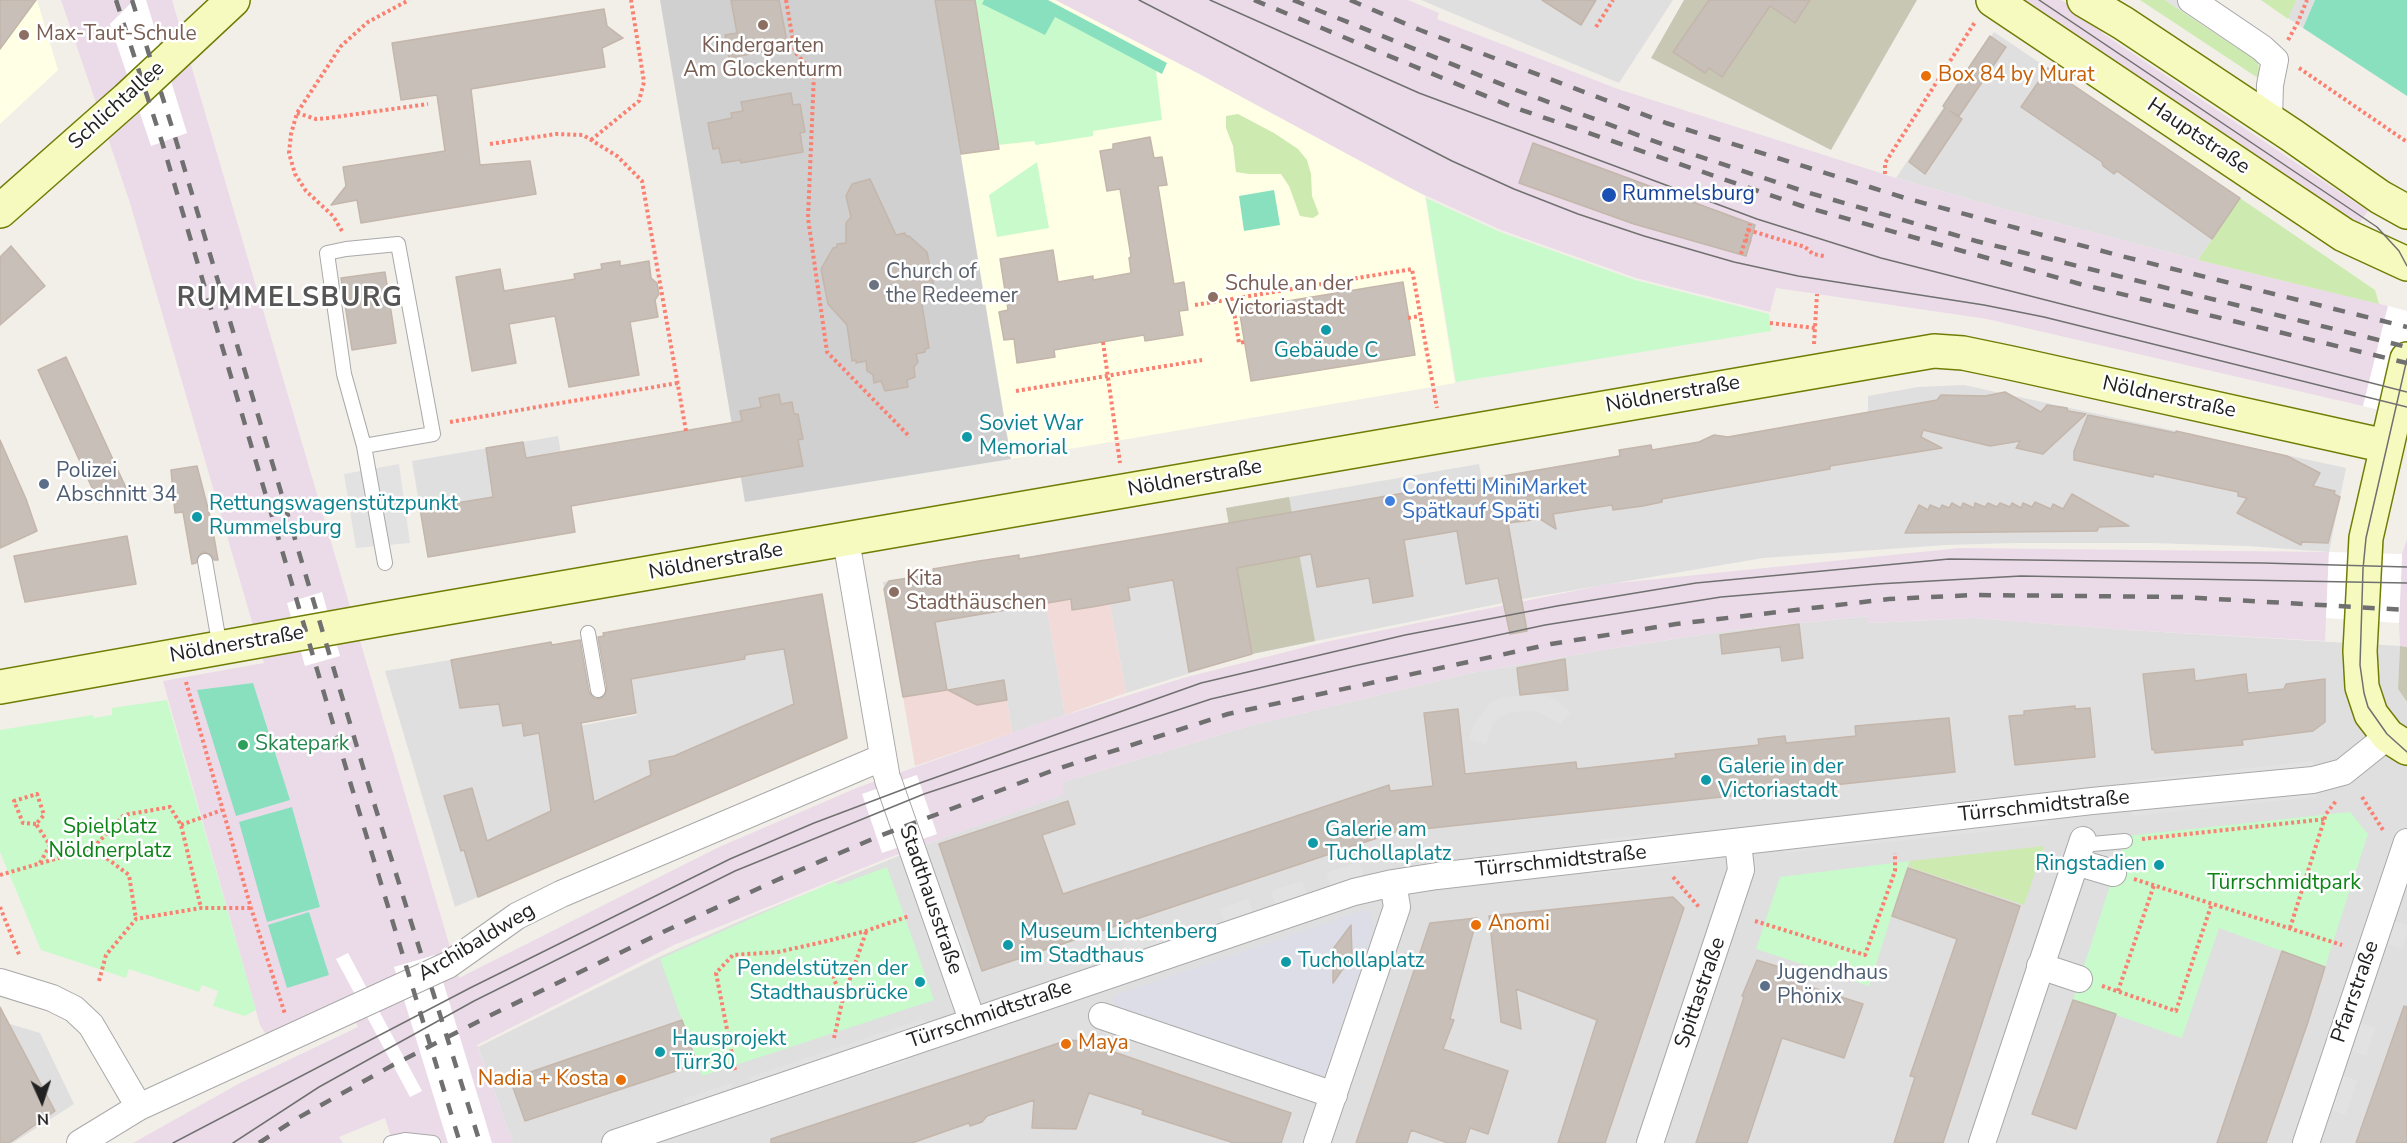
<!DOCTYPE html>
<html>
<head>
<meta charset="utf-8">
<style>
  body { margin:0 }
  #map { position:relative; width:2407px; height:1143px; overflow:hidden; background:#f2efe9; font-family:"Nunito Sans",sans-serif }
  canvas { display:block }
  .north { position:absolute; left:12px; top:1071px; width:60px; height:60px; -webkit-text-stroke:4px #fff; paint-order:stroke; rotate:177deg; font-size:16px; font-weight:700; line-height:24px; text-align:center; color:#222 }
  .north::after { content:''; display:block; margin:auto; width:21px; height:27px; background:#222; clip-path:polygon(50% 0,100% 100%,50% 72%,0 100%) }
</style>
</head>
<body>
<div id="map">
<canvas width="2407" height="1143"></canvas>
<div class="north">N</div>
</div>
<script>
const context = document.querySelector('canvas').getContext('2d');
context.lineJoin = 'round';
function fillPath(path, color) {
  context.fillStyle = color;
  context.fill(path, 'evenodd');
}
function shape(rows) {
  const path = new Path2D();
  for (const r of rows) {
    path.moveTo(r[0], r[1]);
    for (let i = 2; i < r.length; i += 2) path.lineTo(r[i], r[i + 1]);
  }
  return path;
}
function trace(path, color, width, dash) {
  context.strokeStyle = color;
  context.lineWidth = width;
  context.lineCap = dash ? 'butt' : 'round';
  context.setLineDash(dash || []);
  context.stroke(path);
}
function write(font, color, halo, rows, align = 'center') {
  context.font = font + ' "Nunito Sans",sans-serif';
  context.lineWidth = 5;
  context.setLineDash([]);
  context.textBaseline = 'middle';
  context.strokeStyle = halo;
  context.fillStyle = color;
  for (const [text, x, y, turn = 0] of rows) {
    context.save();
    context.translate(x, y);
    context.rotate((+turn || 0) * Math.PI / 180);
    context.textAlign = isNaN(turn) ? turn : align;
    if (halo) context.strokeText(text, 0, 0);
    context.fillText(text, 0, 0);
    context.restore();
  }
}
const residential = shape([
  [1421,0,1673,0,1619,83],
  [2261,0,2315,0,2303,28],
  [1994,32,2240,198,2198,260,2000,208,1896,178],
  [1964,385,2346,468,2329,552,2248,546,2151,543,2014,543,1946,545,1763,558,1522,599,1252,654,1126,693,1099,545,1229,523,1226,508,1479,464,1482,479,1868,412,1868,396,1918,387],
  [558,436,575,532,428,557,412,461],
  [1038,556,1065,715,1012,733,1004,680,903,697,883,582],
  [822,594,847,738,455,907,385,671,509,650,525,736,637,715,622,629],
  [1869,616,1869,623,1974,618,2128,630,2400,646,2398,689,2407,702,2407,1143,513,1143,478,1047,659,957,749,917,940,839,1062,795,1063,782,1249,726,1471,673,1609,649,1733,630],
  [0,1021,40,1033,74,1104,13,1143,0,1143]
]);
const commercial = shape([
  [1099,545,1126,693,1065,715,1038,556],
  [1004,680,1012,733,915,766,903,697]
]);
const industrial = shape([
  [61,0,172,0,459,978,719,847,859,787,1040,723,1183,678,1325,642,1608,584,1960,548,2329,552,2325,641,2128,630,1974,618,1868,623,1868,616,1733,630,1609,649,1471,673,1249,726,1063,782,1063,795,888,858,674,945,477,1045,513,1143,393,1143,385,1118,339,1137,343,1143,133,1143,240,1083,358,1027,355,1021,280,1058,260,1025,163,681,264,663,130,203],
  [1055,0,1408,0,1439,13,1437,19,1618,89,1896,178,2000,208,2198,260,2388,306,2363,406,1987,319,1776,288,1770,312,1636,278,1501,230,1346,159,1201,75],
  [2015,0,2061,0,2077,9,2106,26,2102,33,2368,211,2358,225],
  [2407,539,2407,647,2400,646,2399,623,2402,554]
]);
const education = shape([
  [0,0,37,0,58,70,0,124],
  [660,0,1055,0,1201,75,1425,196,1455,383,1011,459,961,154]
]);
const religious = shape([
  [660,0,935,0,1011,459,745,502]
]);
const construction = shape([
  [1684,0,1917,0,1831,150,1651,58],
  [1289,497,1315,641,1252,654,1226,508],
  [2400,646,2407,647,2407,702,2398,689]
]);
const grass = shape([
  [2140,0,2165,0,2237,48,2241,43,2257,57,2261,80],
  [2261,0,2296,0,2288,19],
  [1238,114,1274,133,1298,149,1307,160,1311,174,1312,196,1319,214,1313,218,1300,216,1289,186,1281,174,1249,174,1236,172,1233,146,1226,128,1226,116],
  [2240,198,2375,290,2379,304,2198,260],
  [2044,846,2024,905,1909,867,1910,861]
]);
const park = shape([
  [975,0,1023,0,1156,70,1162,120,1093,131,1093,136,1036,145,1034,141,998,145],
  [1037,162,1049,228,997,237,989,195],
  [1426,198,1500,232,1635,280,1769,314,1771,331,1456,382],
  [167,700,256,1010,245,1016,213,1006,218,991,202,985,199,992,129,969,126,978,41,950,0,852,0,730,93,715,94,718,112,715,112,708],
  [2350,812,2368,834,2325,967,2219,928,2182,1038,2073,1000,2126,836],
  [1909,861,1869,986,1756,949,1780,877],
  [887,867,934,1000,702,1076,660,959,835,881,838,885]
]);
const pitch = shape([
  [984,0,1048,0,1167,63,1162,74,1055,17,1045,35,982,4],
  [2315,0,2407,0,2407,96,2303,28],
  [1274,190,1280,225,1244,231,1239,196],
  [253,683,290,800,236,816,197,690],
  [292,807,320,907,267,922,239,822],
  [309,912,329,975,287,988,268,925]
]);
const parking = shape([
  [2165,0,2179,0,2241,44,2238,48],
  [399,464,410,543,356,548,344,474],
  [1542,694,1553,698,1571,712,1560,724,1537,711,1511,712,1500,717,1492,726,1486,744,1469,739,1474,724,1490,703,1502,697],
  [2313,761,2314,767,2317,768,2131,788,2135,780],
  [2315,792,2316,797,2133,816,2127,809],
  [1993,797,1993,804,1901,813,1899,807],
  [2050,818,2047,825,1786,853,1780,847],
  [1672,832,1671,838,1603,846,1601,839],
  [1695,857,1689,864,1589,875,1589,868],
  [1359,862,1365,880,1331,888,1326,873],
  [1302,881,1308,899,1276,906,1271,891],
  [1248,899,1254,916,1224,923,1219,909],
  [2394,921,2407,925,2407,935,2402,949,2389,944,2386,946],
  [958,925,972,966,965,969,951,928],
  [1167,926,1173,941,1126,957,1122,941],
  [922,1019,930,1024,752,1083,747,1078],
  [2361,1020,2362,1023,2375,1028,2366,1056,2350,1050],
  [903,1055,907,1061,666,1140,657,1136],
  [2342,1073,2344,1076,2357,1080,2346,1115,2330,1109],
  [731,1083,732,1090,686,1105,682,1099]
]);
const plaza = shape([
  [1364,910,1370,911,1374,921,1374,929,1323,1079,1129,1013,1117,1007,1114,1002,1112,996]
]);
const pier = shape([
  [134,0,146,0,187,133,151,146,110,24],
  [2388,306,2407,311,2407,417,2363,406],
  [2329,552,2402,554,2399,623,2326,618],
  [322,592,340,656,305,666,287,603],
  [917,775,937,834,882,853,862,794],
  [348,953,422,1091,410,1097,336,959],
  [435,955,492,1143,448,1143,394,967]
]);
const building = shape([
  [0,0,36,0,0,49,0,0],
  [731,0,779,0,788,47,729,58,725,35,737,33,731,0],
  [935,0,975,0,999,149,961,154,935,0],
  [1542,0,1596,0,1581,25,1542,0],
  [1709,0,1810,0,1795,23,1770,6,1722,77,1709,68,1705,73,1673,52,1709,0],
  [604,9,607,26,623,38,602,48,605,67,471,89,480,165,530,161,536,194,361,223,357,200,331,205,346,186,343,167,445,151,437,95,401,100,392,43,604,9],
  [1990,36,2006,47,1959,116,1950,111,1962,119,1925,174,1909,162,1945,108,1943,106,1990,36],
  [2048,68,2240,198,2212,239,2117,171,2114,174,2103,166,2102,162,2021,107,2048,68],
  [791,93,793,105,800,104,805,132,800,133,803,152,741,163,740,160,722,163,719,148,713,149,708,123,732,118,731,113,743,111,741,102,791,93],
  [1150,137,1154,158,1162,157,1167,185,1158,186,1174,284,1184,282,1188,310,1179,311,1183,335,1145,341,1144,335,1054,350,1055,357,1017,363,1014,339,1004,340,999,312,1008,310,1000,259,1053,250,1058,282,1093,276,1093,280,1131,273,1129,258,1131,257,1120,189,1107,191,1100,151,1113,149,1113,144,1150,137],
  [1533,143,1755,225,1746,256,1634,224,1519,183,1533,143],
  [870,179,896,235,905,233,906,236,909,236,927,252,934,287,922,305,929,348,925,349,925,352,916,354,918,362,914,367,915,377,907,380,908,387,885,391,881,381,874,383,873,375,867,371,866,361,856,363,856,360,852,361,847,325,828,304,821,269,833,248,837,247,837,244,846,243,846,223,851,217,846,196,852,184,870,179],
  [11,246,45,286,0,325,0,257,11,246],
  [620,261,620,266,649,261,651,278,657,283,658,289,659,294,655,300,658,317,630,322,639,375,569,387,555,316,509,324,516,363,472,371,456,277,500,269,504,291,575,279,574,274,602,269,601,264,620,261],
  [385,272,396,343,352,350,341,278,385,272],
  [1403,282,1415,355,1251,381,1239,309,1403,282],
  [66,357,127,490,99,503,38,370,66,357],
  [2005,392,2041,412,2047,405,2067,408,2068,411,2086,414,2043,454,2016,448,2020,441,1990,446,1923,430,1921,437,1942,448,1830,466,1830,469,1662,499,1662,502,1643,506,1613,510,1612,505,1553,514,1556,529,1540,519,1508,523,1527,631,1510,634,1498,578,1466,584,1457,531,1404,540,1413,596,1373,603,1369,578,1317,587,1311,554,1237,568,1252,654,1189,672,1173,580,1128,588,1130,600,1092,607,1072,610,1071,599,935,622,947,690,903,697,884,589,889,581,934,574,933,569,979,561,1019,555,1019,559,1620,456,1619,450,1651,445,1652,450,1699,442,1714,435,1728,437,1937,400,1941,395,1985,396,2005,392],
  [779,394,781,404,792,402,794,414,798,414,803,439,798,440,803,466,571,506,575,532,428,557,420,509,493,497,486,448,523,442,526,458,742,421,740,411,761,407,759,398,779,394],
  [2088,415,2176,433,2176,431,2287,456,2320,473,2313,486,2335,491,2334,494,2340,497,2328,543,2302,542,2301,545,2237,513,2247,498,2238,496,2238,492,2154,474,2153,477,2074,460,2074,451,2088,415],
  [0,440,26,499,37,531,0,548,0,440],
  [197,466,211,520,218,560,214,560,211,555,204,552,199,555,196,563,192,564,183,512,175,513,171,470,197,466],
  [2072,494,2129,526,2099,527,2097,531,1905,533,1919,505,1928,510,1930,505,1940,509,1942,505,1949,508,1952,503,1961,508,1963,503,1974,508,1975,503,1985,507,1988,503,1997,507,2000,503,2010,507,2012,503,2021,508,2023,503,2032,507,2035,502,2051,509,2053,504,2063,509,2072,494],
  [127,536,136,584,25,602,14,556,127,536],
  [822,594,847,738,478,897,464,850,461,851,444,796,472,788,487,841,551,811,539,733,524,736,522,723,503,726,499,704,460,708,451,660,551,642,552,645,580,640,589,692,594,698,599,699,604,696,607,689,598,637,604,636,603,633,822,594],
  [784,649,794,704,674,756,649,761,651,775,594,802,581,723,636,713,631,679,745,659,745,655,784,649],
  [1799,624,1803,658,1782,661,1780,647,1722,654,1720,635,1799,624],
  [1565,659,1568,690,1520,695,1517,668,1565,659],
  [2194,669,2195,681,2246,674,2248,693,2284,689,2286,684,2325,679,2325,722,2313,731,2242,740,2243,745,2155,753,2154,749,2152,750,2143,674,2194,669],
  [1004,680,1007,700,977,705,948,690,1004,680],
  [2075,706,2075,709,2090,708,2095,757,2015,765,2009,716,2024,715,2024,711,2075,706],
  [1458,709,1465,774,1576,762,1577,769,1676,758,1675,754,1759,745,1758,739,1785,736,1786,743,1856,736,1855,726,1949,718,1955,772,1395,832,982,971,939,844,1068,801,1075,824,1042,835,1063,894,1389,785,1390,791,1433,786,1424,713,1458,709],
  [1908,868,2020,906,1943,1143,1894,1143,1915,1077,1910,1076,1957,939,1892,916,1908,868],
  [1673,897,1684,908,1605,1143,1558,1143,1597,1020,1516,989,1521,1029,1501,1022,1489,916,1673,897],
  [1477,918,1450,1019,1454,1020,1443,1049,1508,1071,1488,1134,1470,1128,1465,1143,1448,1143,1411,1130,1407,1143,1356,1143,1430,923,1477,918],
  [1351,925,1352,956,1333,983,1333,949,1351,925],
  [2282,951,2325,967,2308,1022,2266,1143,2217,1143,2282,951],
  [1757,960,1789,970,1786,979,1863,1004,1844,1058,1782,1038,1747,1143,1696,1143,1744,997,1742,996,1757,960],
  [2073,1000,2116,1014,2076,1129,2032,1114,2073,1000],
  [2404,1006,2407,1007,2407,1143,2356,1143,2404,1006],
  [0,1007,55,1111,9,1143,0,1143,0,1007],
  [682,1020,697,1064,525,1121,510,1079,682,1020],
  [1068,1040,1082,1041,1291,1113,1281,1143,1234,1143,1142,1114,1143,1110,1089,1093,1076,1129,1032,1128,1034,1100,987,1116,982,1122,970,1126,969,1123,912,1143,771,1143,771,1139,1068,1040]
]);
const path = shape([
  [786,0,795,52,814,74,808,218,827,352,910,437],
  [1596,27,1613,0],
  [2288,40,2298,22,2307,0],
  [2299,68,2407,142],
  [297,113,316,119,328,118,428,104],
  [591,140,639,101,644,82,631,0],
  [490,144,556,134,583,135,617,156,642,181,686,431],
  [1885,174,1885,163,1975,22],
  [1748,230,1805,247,1813,254,1824,256],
  [342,231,333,216,306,191,295,174,289,153,291,134,297,113,341,46,368,22,409,0],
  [1745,240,1751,242],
  [1741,254,1750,224],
  [1338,282,1339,293],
  [1195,305,1232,299],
  [1408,318,1420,316],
  [1770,323,1815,328],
  [1103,342,1120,463],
  [1244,342,1239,343,1232,299,1412,269,1437,408],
  [1814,344,1817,294],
  [1016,391,1202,360],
  [450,422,678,383],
  [186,682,251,908,285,1014],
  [2362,797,2383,830],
  [36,824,23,823,14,801,37,794,44,815,36,824,50,845,74,853],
  [181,825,222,810],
  [2142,839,2326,819],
  [93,848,124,815,170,807,181,825,201,908],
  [40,863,50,845],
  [0,875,93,848,129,875,136,919],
  [1673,877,1699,907],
  [2134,879,2342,945],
  [0,907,20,957],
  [1755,921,1865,955,1895,871,1895,853],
  [2290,928,2326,814,2336,801],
  [99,981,106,955,136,919,201,908,251,908],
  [2102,986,2176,1011,2212,903],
  [2118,991,2154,885],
  [842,1001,831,970,853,965],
  [834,1038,842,1002,866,932],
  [735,1070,716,973,733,955,778,952,823,942,866,931,909,916]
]);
const lane = shape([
  [364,446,433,434,398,244,346,249,327,253,344,374,364,446,385,563],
  [205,561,220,648],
  [588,633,598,690],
  [2081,845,2125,841],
  [391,1143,405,1140,433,1143]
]);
const street = shape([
  [2191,0,2262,48,2275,60,2270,85,2269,120],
  [846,540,886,773],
  [888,780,972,1020],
  [2076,862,2113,873],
  [2040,966,2079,979],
  [0,982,52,998,74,1009,91,1025,139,1107],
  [1102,1016,1334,1095],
  [80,1143,139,1107,448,965,517,916,561,894,881,758],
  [615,1143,1354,892,1393,883,1437,876,2092,801,2313,780,2343,772,2388,736],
  [1317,1143,1397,907,1393,883],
  [1650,1143,1741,870,1738,842],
  [1982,1143,2083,840],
  [2306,1143,2407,842]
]);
const secondary = shape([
  [1993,0,2344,235,2407,264],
  [2084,0,2123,23,2293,136,2380,197,2407,212],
  [0,211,127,99,233,0],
  [2407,359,2366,538,2360,651,2362,687,2371,714,2388,736,2407,748],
  [0,687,382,619,1934,351,1963,353,2011,363,2386,446]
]);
const tram = shape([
  [1139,0,1452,161,1514,189,1578,214,1644,236,1734,262,1798,276,1984,305,2044,317,2407,407],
  [1210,0,1419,93,1757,219,1881,258,2407,392],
  [2039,0,2377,227,2399,251,2407,266],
  [2407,359,2366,538,2363,569,2360,665,2364,693,2368,707,2387,734,2407,752],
  [173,1143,470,988,730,859,814,823,920,783,1201,683,1405,635,1557,606,1696,583,1949,559,2263,563,2407,567],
  [233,1143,319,1087,474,1001,735,871,924,794,1211,699,1354,666,1545,625,1721,597,1877,584,2021,576,2407,583]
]);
const rail = shape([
  [116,0,162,142,351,785,460,1143],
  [132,0,175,137,369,787,480,1143],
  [1254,0,1510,106,1802,206,2080,284,2407,363],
  [1293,0,1516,90,1662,144,1806,192,1976,241,2407,347],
  [1350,0,1420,30,1666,123,1905,198,2117,255,2407,327],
  [259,1143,296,1119,393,1065,487,1017,663,932,777,880,877,837,1054,770,1228,714,1551,644,1676,624,1889,599,1975,595,2182,597,2407,610]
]);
const markers = [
  [763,25,6,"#8d6e63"],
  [24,35,6,"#8d6e63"],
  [1926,76,6,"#e8710a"],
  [1609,195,8,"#1a4fb4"],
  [874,285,6,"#6b7280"],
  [1213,297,6,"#8d6e63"],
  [1326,330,6,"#0f9aa8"],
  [967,437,6,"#0f9aa8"],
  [44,484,6,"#5c6f8a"],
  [1390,501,6,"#3f7fe0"],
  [197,517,6,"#0f9aa8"],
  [894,592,6,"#8d6e63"],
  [243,745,6,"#2e9e5b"],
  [1706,780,6,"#0f9aa8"],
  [1313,843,6,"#0f9aa8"],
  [2159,865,6,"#0f9aa8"],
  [1476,925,6,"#e8710a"],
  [1008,945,6,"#0f9aa8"],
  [1286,962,6,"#0f9aa8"],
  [920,982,6,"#0f9aa8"],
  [1765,986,6,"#5c6f8a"],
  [1066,1044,6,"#e8710a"],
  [660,1052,6,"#0f9aa8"],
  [621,1080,6,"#e8710a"]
];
const educationNames = [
  ["Max-Taut-Schule",36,35],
  ["Kindergarten",763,47,"center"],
  ["Am Glockenturm",763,71,"center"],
  ["Schule an der",1225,285],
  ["Victoriastadt",1225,309],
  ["Kita",906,580],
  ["Stadthäuschen",906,604]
];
const foodNames = [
  ["Box 84 by Murat",1938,76],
  ["Anomi",1488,925],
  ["Maya",1078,1044],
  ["Nadia + Kosta",609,1080,"right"]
];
const streetNames = [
  ["Schlichtallee",117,106,-42],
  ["Hauptstraße",2198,137,34],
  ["Nöldnerstraße",1673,395,-10],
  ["Nöldnerstraße",2169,398,12],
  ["Nöldnerstraße",1195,479,-10],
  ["Nöldnerstraße",716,562,-10],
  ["Nöldnerstraße",237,645,-10],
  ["Türrschmidtstraße",2044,807,-6],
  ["Türrschmidtstraße",1561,862,-6],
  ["Stadthausstraße",930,900,71],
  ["Archibaldweg",477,943,-31],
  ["Pfarrstraße",2356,992,-71],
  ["Spittastraße",1701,993,-71],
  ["Türrschmidtstraße",990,1015,-19]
];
const transitNames = [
  ["Rummelsburg",1622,195]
];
const worshipNames = [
  ["Church of",886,273],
  ["the Redeemer",886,297]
];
const cultureNames = [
  ["Gebäude C",1326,352,"center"],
  ["Soviet War",979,425],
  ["Memorial",979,449],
  ["Rettungswagenstützpunkt",209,505],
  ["Rummelsburg",209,529],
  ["Galerie in der",1718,768],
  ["Victoriastadt",1718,792],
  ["Galerie am",1325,831],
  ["Tuchollaplatz",1325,855],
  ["Ringstadien",2147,865,"right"],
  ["Museum Lichtenberg",1020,933],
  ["im Stadthaus",1020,957],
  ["Tuchollaplatz",1298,962],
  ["Pendelstützen der",908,970,"right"],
  ["Stadthausbrücke",908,994,"right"],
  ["Hausprojekt",672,1040],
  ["Türr30",672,1064]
];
const serviceNames = [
  ["Polizei",56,472],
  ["Abschnitt 34",56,496],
  ["Jugendhaus",1777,974],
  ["Phönix",1777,998]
];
const shopNames = [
  ["Confetti MiniMarket",1402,489],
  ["Spätkauf Späti",1402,513]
];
const leisureNames = [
  ["Skatepark",255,745]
];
const parkNames = [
  ["Spielplatz",110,828],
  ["Nöldnerplatz",110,852],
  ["Türrschmidtpark",2284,884]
];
const districtNames = [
  ["RUMMELSBURG",290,299]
];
fillPath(residential, '#e0dfdf');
fillPath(commercial, '#f2dad9');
fillPath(industrial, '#ebdbe8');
fillPath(education, '#ffffe5');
fillPath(religious, '#d0d0d0');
fillPath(construction, '#c7c7b4');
fillPath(grass, '#cdebb0');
fillPath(park, '#c8facc');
fillPath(pitch, '#88e0be');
fillPath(parking, '#e2e2e2');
fillPath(plaza, '#dddde8');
fillPath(pier, '#fff');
fillPath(building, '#c7bfb8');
trace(building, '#c4b6ab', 1.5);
trace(lane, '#a9a9a9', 16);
trace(street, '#a9a9a9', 28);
trace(secondary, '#707d05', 36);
trace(path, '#fa8072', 4, [3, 3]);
trace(lane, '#fff', 14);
trace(street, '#fff', 26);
trace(secondary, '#f7fabf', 33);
trace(tram, '#707070', 1.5);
trace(rail, '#707070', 4.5, [12, 12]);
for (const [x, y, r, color] of markers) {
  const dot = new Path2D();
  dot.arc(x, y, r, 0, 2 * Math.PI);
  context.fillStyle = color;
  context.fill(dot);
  trace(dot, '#fff', 2);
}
write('21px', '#785e54', '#fff', educationNames, 'left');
write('21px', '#c56008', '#fff', foodNames, 'left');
write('21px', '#222', '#fff', streetNames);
write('21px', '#164399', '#fff', transitNames, 'left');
write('21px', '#5b616d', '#fff', worshipNames, 'left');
write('21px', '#0d838f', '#fff', cultureNames, 'left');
write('21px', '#4e5e75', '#fff', serviceNames, 'left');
write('21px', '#366cbe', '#fff', shopNames, 'left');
write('21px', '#27864d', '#fff', leisureNames, 'left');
write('21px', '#0c8416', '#fff', parkNames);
context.letterSpacing = '1.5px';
write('bold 27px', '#555', '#fff', districtNames);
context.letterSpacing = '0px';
</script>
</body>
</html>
